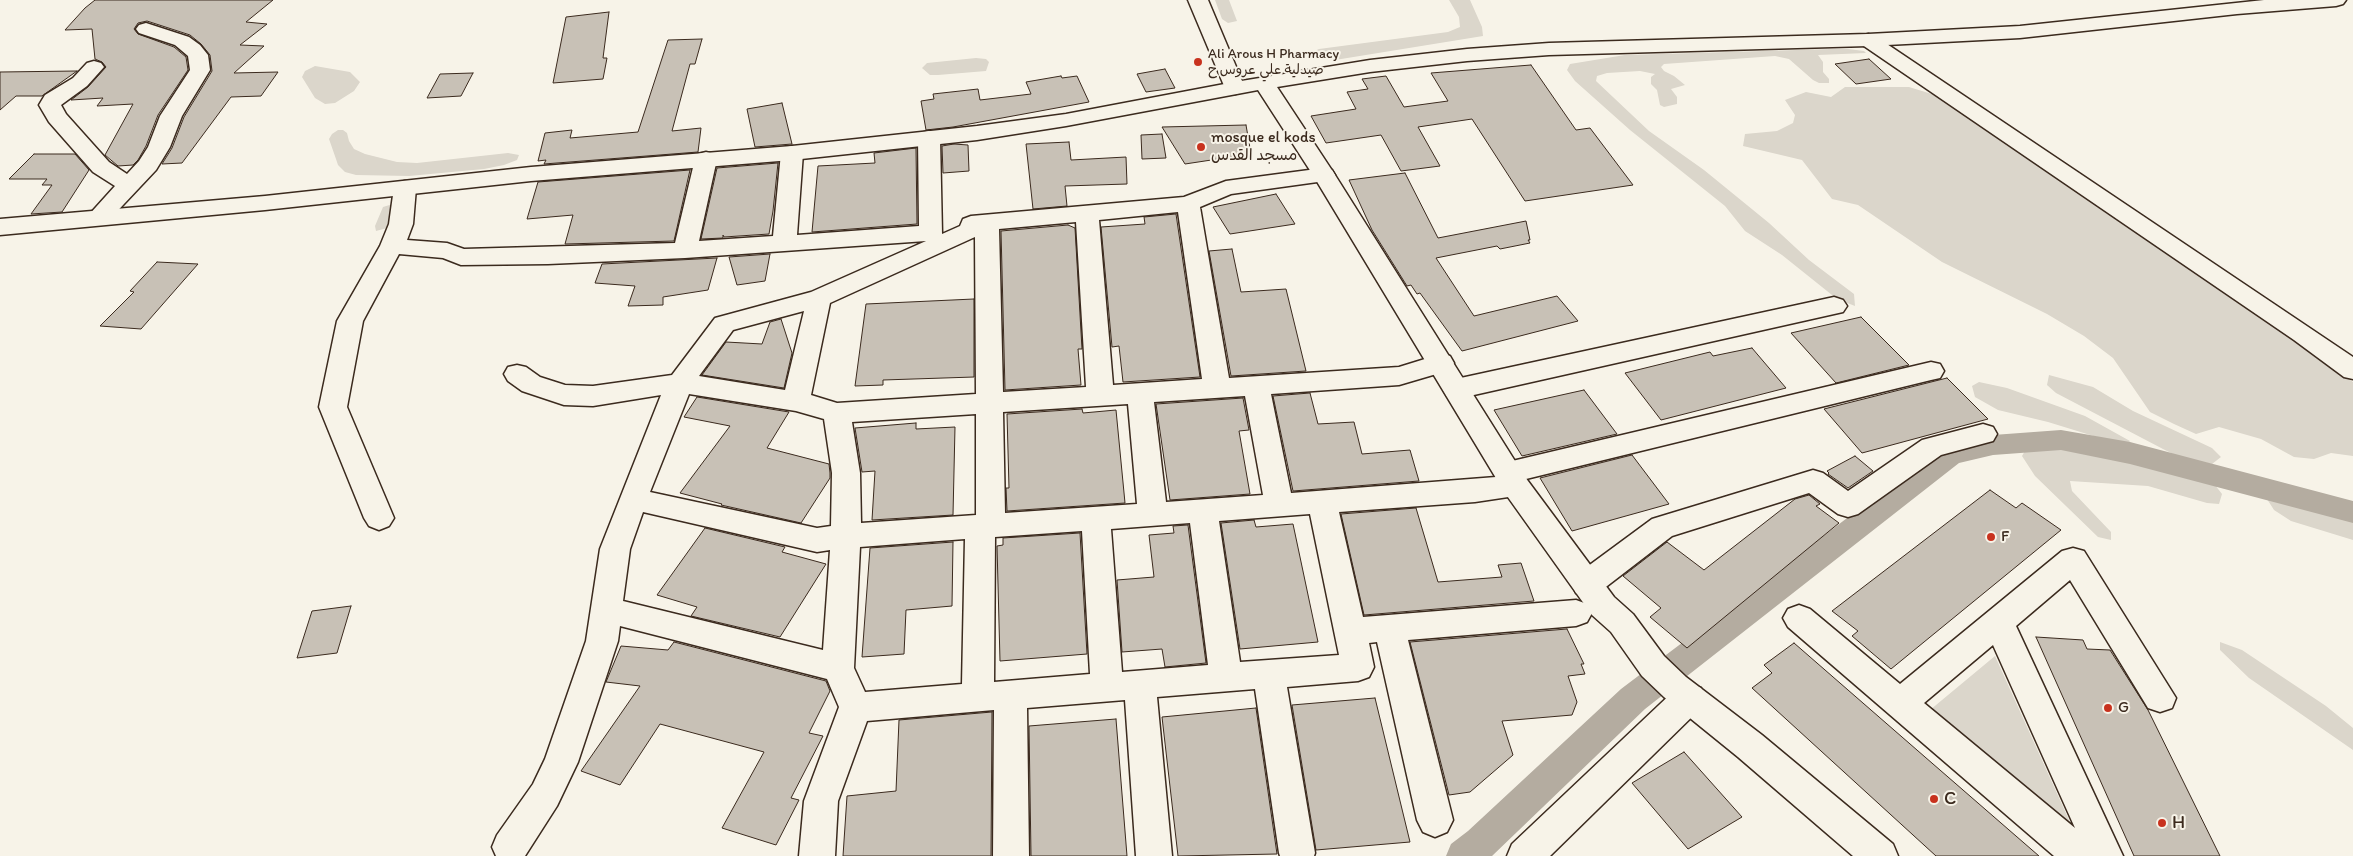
<!DOCTYPE html>
<html>
<head>
<meta charset="utf-8">
<style>
  body { margin:0 }
  canvas { display:block; background:#f7f3e8 }
</style>
</head>
<body>
<canvas width="2353" height="856"></canvas>
<script>
const context = document.querySelector('canvas').getContext('2d');
context.lineJoin = 'round';
function fillPath(path, color) {
  context.fillStyle = color;
  context.fill(path, 'evenodd');
}
function shape(rows) {
  const path = new Path2D();
  for (const r of rows) {
    path.moveTo(r[0], r[1]);
    for (let i = 2; i < r.length; i += 2) path.lineTo(r[i], r[i + 1]);
  }
  return path;
}
function trace(path, color, width, dash) {
  context.strokeStyle = color;
  context.lineWidth = width;
  context.lineCap = dash ? 'butt' : 'round';
  context.setLineDash(dash || []);
  context.stroke(path);
}
function write(font, color, halo, rows, align = 'center') {
  context.font = font + ' Itim,"Playpen Sans Arabic",sans-serif';
  context.lineWidth = 4;
  context.setLineDash([]);
  context.textBaseline = 'middle';
  context.strokeStyle = halo;
  context.fillStyle = color;
  for (const [text, x, y, turn = 0] of rows) {
    context.save();
    context.translate(x, y);
    context.rotate((+turn || 0) * Math.PI / 180);
    context.textAlign = isNaN(turn) ? turn : align;
    if (halo) context.strokeText(text, 0, 0);
    context.fillText(text, 0, 0);
    context.restore();
  }
}
const green = shape([
  [1215,0,1229,0,1237,21,1228,23,1222,19],
  [1449,0,1470,0,1482,27,1483,36,1335,60,1308,58,1310,53,1319,49,1448,32,1460,27,1459,17],
  [1831,49,1848,49,1864,51,1866,53,1818,55,1823,62,1823,72,1829,79,1829,83,1819,83,1813,80,1789,59,1775,56,1664,64,1661,67,1664,71,1674,76,1685,85,1671,89,1677,97,1677,104,1664,107,1660,105,1657,90,1651,84,1651,77,1655,74,1640,71,1607,73,1597,76,1596,81,1649,131,1704,170,1769,223,1809,260,1854,294,1855,306,1837,299,1782,255,1745,231,1725,206,1630,130,1575,81,1567,70,1570,64,1625,55],
  [976,58,986,59,989,62,986,71,938,75,930,75,922,68,927,63],
  [315,66,350,72,360,82,354,91,335,103,325,104,315,98,302,77,305,71],
  [1845,87,1909,87,1948,99,2353,382,2353,456,2331,453,2314,459,2294,457,2261,439,2219,427,2196,434,2174,424,2150,412,2113,358,2084,336,2047,314,1942,262,1858,205,1832,199,1802,160,1743,146,1745,134,1777,131,1793,123,1795,115,1785,100,1806,92,1831,97],
  [338,130,343,130,347,133,349,141,354,149,365,154,397,162,417,163,508,153,519,155,517,160,504,165,484,169,409,176,356,175,345,172,338,165,336,159,329,139,332,134],
  [396,203,393,221,387,228,376,231,375,226,383,207],
  [2049,375,2093,387,2133,411,2212,448,2221,457,2212,464,2179,457,2163,449,2056,393,2047,385],
  [1979,382,2007,388,2085,416,2130,441,2126,446,2048,422,1998,410,1975,397,1972,386],
  [2047,448,2073,450,2126,460,2200,478,2215,485,2222,494,2219,504,2207,503,2148,486,2070,481,2072,491,2111,532,2111,540,2098,537,2035,476,2022,456,2026,449],
  [2276,496,2353,516,2353,540,2291,521,2274,510,2267,499],
  [2220,642,2242,650,2326,706,2353,728,2353,750,2249,678,2220,650],
  [1995,656,2074,831,1930,710]
]);
const canal = shape([
  [2061,430,2130,442,2353,501,2353,523,2130,464,2061,450,1993,455,1959,463,1645,709,1492,856,1446,856,1451,844,1468,831,1621,689,1941,447,1993,435,2061,430]
]);
const building = shape([
  [95,0,273,0,246,22,267,24,240,45,264,46,234,73,278,72,261,96,231,97,182,163,162,164,172,148,184,117,212,71,210,55,201,44,190,35,147,21,138,23,134,29,138,34,174,47,186,57,188,70,158,115,146,146,138,160,133,165,118,166,105,155,133,104,97,106,103,98,71,100,88,87,106,67,102,62,95,59,92,29,65,30,85,8,95,0],
  [609,12,603,58,607,58,603,79,553,83,566,17,609,12],
  [702,39,695,64,690,64,672,131,701,128,698,152,544,164,546,160,538,161,545,133,572,130,570,138,638,132,668,40,702,39],
  [1869,59,1891,79,1856,84,1835,64,1869,59],
  [1531,65,1576,130,1590,128,1633,185,1525,201,1472,119,1418,127,1440,166,1401,171,1381,135,1326,143,1311,116,1356,109,1347,92,1368,89,1362,79,1386,76,1404,107,1448,101,1431,73,1531,65],
  [1165,69,1175,88,1146,92,1137,74,1165,69],
  [77,71,42,96,16,96,0,110,0,72,77,71],
  [473,73,461,96,427,98,440,74,473,73],
  [1061,76,1062,78,1077,76,1089,102,953,127,926,130,921,101,934,99,933,94,978,89,980,100,1031,94,1026,82,1061,76],
  [782,103,792,144,755,147,747,109,782,103],
  [1246,125,1251,154,1185,164,1162,127,1246,125],
  [1162,134,1166,158,1142,159,1141,135,1162,134],
  [1069,142,1071,160,1126,157,1127,184,1065,186,1067,206,1033,209,1026,144,1069,142],
  [954,144,968,145,969,171,943,173,942,146,954,144],
  [916,148,917,224,812,232,818,166,875,163,874,153,916,148],
  [34,154,75,154,89,170,62,212,31,214,52,185,42,185,47,179,9,179,34,154],
  [778,163,773,211,769,234,724,237,723,235,723,238,701,239,717,168,778,163],
  [690,170,674,241,565,244,573,215,527,219,538,182,690,170],
  [1405,173,1438,238,1526,221,1530,240,1528,240,1530,243,1500,249,1497,246,1436,258,1474,316,1557,296,1578,321,1462,351,1420,293,1417,294,1411,285,1407,286,1372,230,1349,180,1405,173],
  [1276,194,1295,224,1230,234,1213,207,1276,194],
  [1176,214,1200,377,1123,382,1119,346,1112,347,1101,227,1145,224,1144,217,1176,214],
  [1068,225,1075,228,1082,349,1078,349,1081,385,1005,390,1001,231,1068,225],
  [1232,249,1241,292,1286,289,1306,371,1231,376,1209,251,1232,249],
  [770,254,765,281,737,285,729,257,770,254],
  [717,258,708,290,663,297,663,305,628,306,635,286,595,283,602,264,717,258],
  [157,262,198,264,141,329,100,326,134,292,130,291,157,262],
  [974,299,974,377,883,380,883,385,855,386,866,304,974,299],
  [1861,317,1909,365,1836,383,1791,333,1861,317],
  [781,319,792,353,784,388,702,375,726,342,762,344,770,322,781,319],
  [1752,348,1786,388,1661,420,1625,373,1710,352,1713,356,1752,348],
  [1947,378,1988,419,1862,453,1824,409,1947,378],
  [1584,390,1617,434,1522,456,1494,410,1584,390],
  [1310,393,1318,424,1354,422,1362,454,1410,450,1419,481,1293,491,1273,396,1310,393],
  [697,397,789,412,767,448,829,464,830,473,830,478,801,523,721,505,722,504,680,493,730,426,684,417,697,397],
  [1243,398,1249,430,1239,431,1250,494,1170,500,1156,404,1243,398],
  [1082,409,1083,413,1116,410,1125,503,1007,511,1006,488,1009,488,1007,414,1082,409],
  [916,423,916,429,955,427,953,515,872,520,875,471,862,472,855,428,916,423],
  [1632,455,1669,504,1572,531,1540,478,1632,455],
  [1855,456,1873,471,1848,488,1828,474,1829,473,1827,471,1855,456],
  [1990,490,2016,508,2022,503,2061,530,1891,669,1852,636,1858,631,1832,611,1990,490],
  [1809,495,1820,504,1816,506,1839,523,1687,648,1650,617,1661,608,1623,576,1667,542,1704,570,1795,499,1809,495],
  [1416,508,1438,582,1502,577,1498,565,1521,563,1534,601,1364,615,1341,514,1416,508],
  [1254,520,1256,527,1293,524,1318,642,1240,649,1221,523,1254,520],
  [1188,525,1206,663,1165,667,1162,649,1122,652,1117,580,1154,577,1149,535,1174,533,1173,526,1188,525],
  [705,528,785,547,782,552,826,564,780,637,691,616,697,607,657,595,705,528],
  [1080,533,1087,654,1000,661,997,546,1003,545,1003,538,1080,533],
  [953,542,952,606,906,610,904,654,862,657,870,548,953,542],
  [351,606,337,653,297,658,312,611,351,606],
  [1567,629,1584,664,1581,664,1585,674,1568,676,1577,702,1572,715,1502,721,1513,755,1470,792,1449,795,1410,642,1567,629],
  [2036,637,2083,640,2087,649,2110,650,2148,710,2220,856,2134,856,2036,637],
  [674,642,826,681,830,691,809,733,823,736,791,798,799,800,776,845,722,828,764,752,660,724,620,785,581,771,640,686,606,682,621,646,668,650,674,642],
  [1794,643,1925,757,2039,856,1936,856,1752,688,1772,673,1764,665,1794,643],
  [1375,698,1410,842,1316,850,1292,705,1375,698],
  [1256,708,1277,854,1178,856,1162,717,1256,708],
  [992,712,991,856,843,856,847,796,896,791,899,720,992,712],
  [1116,719,1127,856,1031,856,1029,726,1116,719],
  [1684,752,1742,817,1688,849,1632,783,1684,752]
]);
const minor = shape([
  [1188,0,1208,0,1245,88,1242,92,1235,94,1228,92,1225,88,1188,0],
  [146,23,189,37,200,45,208,55,210,70,182,116,170,147,156,170,107,222,99,224,91,222,87,217,115,186,93,172,49,122,39,105,45,95,73,78,87,63,94,61,101,63,104,67,87,86,61,105,66,114,109,162,127,174,139,161,148,147,160,116,190,70,188,56,175,45,139,33,136,29,139,25,146,23],
  [1868,34,1875,36,2353,357,2353,379,2344,377,2294,340,1861,44,1858,40,1861,36,1868,34],
  [929,131,937,133,940,138,942,234,960,226,963,219,971,216,1184,197,1226,181,1324,168,1332,170,1335,175,1332,180,1231,194,1200,207,1229,378,1399,367,1441,354,1450,356,1454,363,1450,370,1399,385,1271,394,1291,493,1496,477,1494,473,1498,465,1508,462,1931,362,1940,364,1944,371,1940,378,1931,380,1526,479,1529,485,1525,493,1515,496,1475,502,1339,512,1363,617,1576,600,1587,604,1592,613,1587,622,1576,626,1408,640,1453,820,1447,832,1435,837,1423,832,1417,820,1377,642,1369,643,1374,667,1369,677,1358,681,1287,687,1315,853,1314,856,1280,856,1279,853,1255,689,1157,697,1172,856,1136,856,1125,700,1027,708,1029,856,993,856,994,710,867,721,838,801,835,856,799,856,804,801,839,707,827,679,620,626,618,641,578,762,557,806,525,856,496,856,492,847,497,835,533,784,545,759,586,641,600,549,661,395,593,406,564,405,522,391,508,381,504,374,508,367,517,365,526,367,540,377,565,385,593,386,672,375,715,318,811,292,926,241,685,258,548,264,461,265,443,258,399,254,363,321,347,407,394,518,389,526,379,530,369,526,364,518,319,407,337,321,380,246,389,224,394,188,397,183,405,181,413,183,416,188,413,224,407,240,447,243,464,249,675,243,695,159,698,154,706,152,714,154,717,159,699,241,773,236,781,153,784,148,792,146,800,148,803,153,797,235,919,226,918,138,921,133,929,131],
  [1178,212,1202,379,1113,385,1099,220,1178,212],
  [1076,222,1086,387,1003,392,999,229,1076,222],
  [975,237,976,394,837,403,811,395,830,303,975,237],
  [804,311,785,390,699,376,733,330,804,311],
  [689,394,796,411,824,419,832,473,831,526,817,528,650,492,689,394],
  [1245,396,1263,495,1166,502,1154,402,1245,396],
  [1128,404,1137,504,1005,513,1003,412,1128,404],
  [976,414,976,515,861,523,860,473,852,422,976,414],
  [643,512,817,552,830,550,823,650,623,601,630,549,643,512],
  [1310,514,1339,655,1240,662,1219,521,1310,514],
  [1190,523,1208,665,1122,672,1111,529,1190,523],
  [1082,531,1090,674,994,682,995,537,1082,531],
  [965,539,962,684,865,692,854,668,860,547,965,539],
  [1834,297,1843,300,1847,306,1843,312,1456,399,1447,396,1443,389,1447,382,1456,379,1834,297],
  [1983,424,1993,427,1997,434,1993,441,1941,455,1858,514,1848,517,1838,514,1809,493,1672,536,1598,593,1587,597,1576,593,1572,584,1576,575,1652,519,1813,470,1823,473,1848,491,1922,440,1983,424],
  [2073,548,2084,551,2176,698,2172,708,2160,712,2148,708,2070,580,2016,626,2123,856,2054,856,1788,627,1783,618,1788,609,1799,605,1810,609,1900,684,2062,551,2073,548],
  [1993,645,2075,828,1924,703,1993,645],
  [1689,684,1701,688,1705,698,1701,708,1550,856,1507,856,1512,844,1677,688,1689,684]
]);
const secondary = shape([
  [2264,0,2346,0,2343,4,2336,6,2237,14,2020,38,1868,46,1549,55,1467,61,1370,72,1277,87,1335,175,1525,477,1614,597,1633,614,1664,656,1686,677,1762,735,1893,844,1898,856,1853,856,1738,757,1664,697,1642,676,1611,632,1592,615,1505,493,1313,175,1258,90,1066,126,977,140,792,160,531,181,265,210,0,235,0,219,265,196,531,167,792,146,977,126,1066,114,1235,82,1370,60,1467,49,1549,43,1868,34,2020,26,2264,0]
]);
const markers = [
  [1198,62,5,"#c8321e"],
  [1201,147,5,"#c8321e"],
  [1991,537,5,"#c8321e"],
  [2108,708,5,"#c8321e"],
  [1934,799,5,"#c8321e"],
  [2162,823,5,"#c8321e"]
];
const farPoinames = [
  ["Ali Arous H Pharmacy",1208,54],
  ["صيدلية علي عروس ح",1208,70]
];
const poiNames = [
  ["mosque el kods",1211,138],
  ["مسجد القدس",1211,156],
  ["F",2001,537],
  ["G",2118,708]
];
const nearPoinames = [
  ["C",1944,799],
  ["H",2172,823]
];
fillPath(green, '#dbd6cb');
fillPath(canal, '#b4aca0');
fillPath(building, '#c8c1b6');
trace(building, '#3b2a1e', 1);
trace(minor, '#3b2a1e', 3);
trace(secondary, '#3b2a1e', 3);
fillPath(minor, '#f7f3e8');
fillPath(secondary, '#f7f3e8');
for (const [x, y, r, color] of markers) {
  const dot = new Path2D();
  dot.arc(x, y, r, 0, 2 * Math.PI);
  context.fillStyle = color;
  context.fill(dot);
  trace(dot, '#f7f3e8', 2);
}
write('14px', '#3b2a1e', '#f7f3e8', farPoinames, 'left');
write('16px', '#3b2a1e', '#f7f3e8', poiNames, 'left');
write('19px', '#3b2a1e', '#f7f3e8', nearPoinames, 'left');
</script>
</body>
</html>
